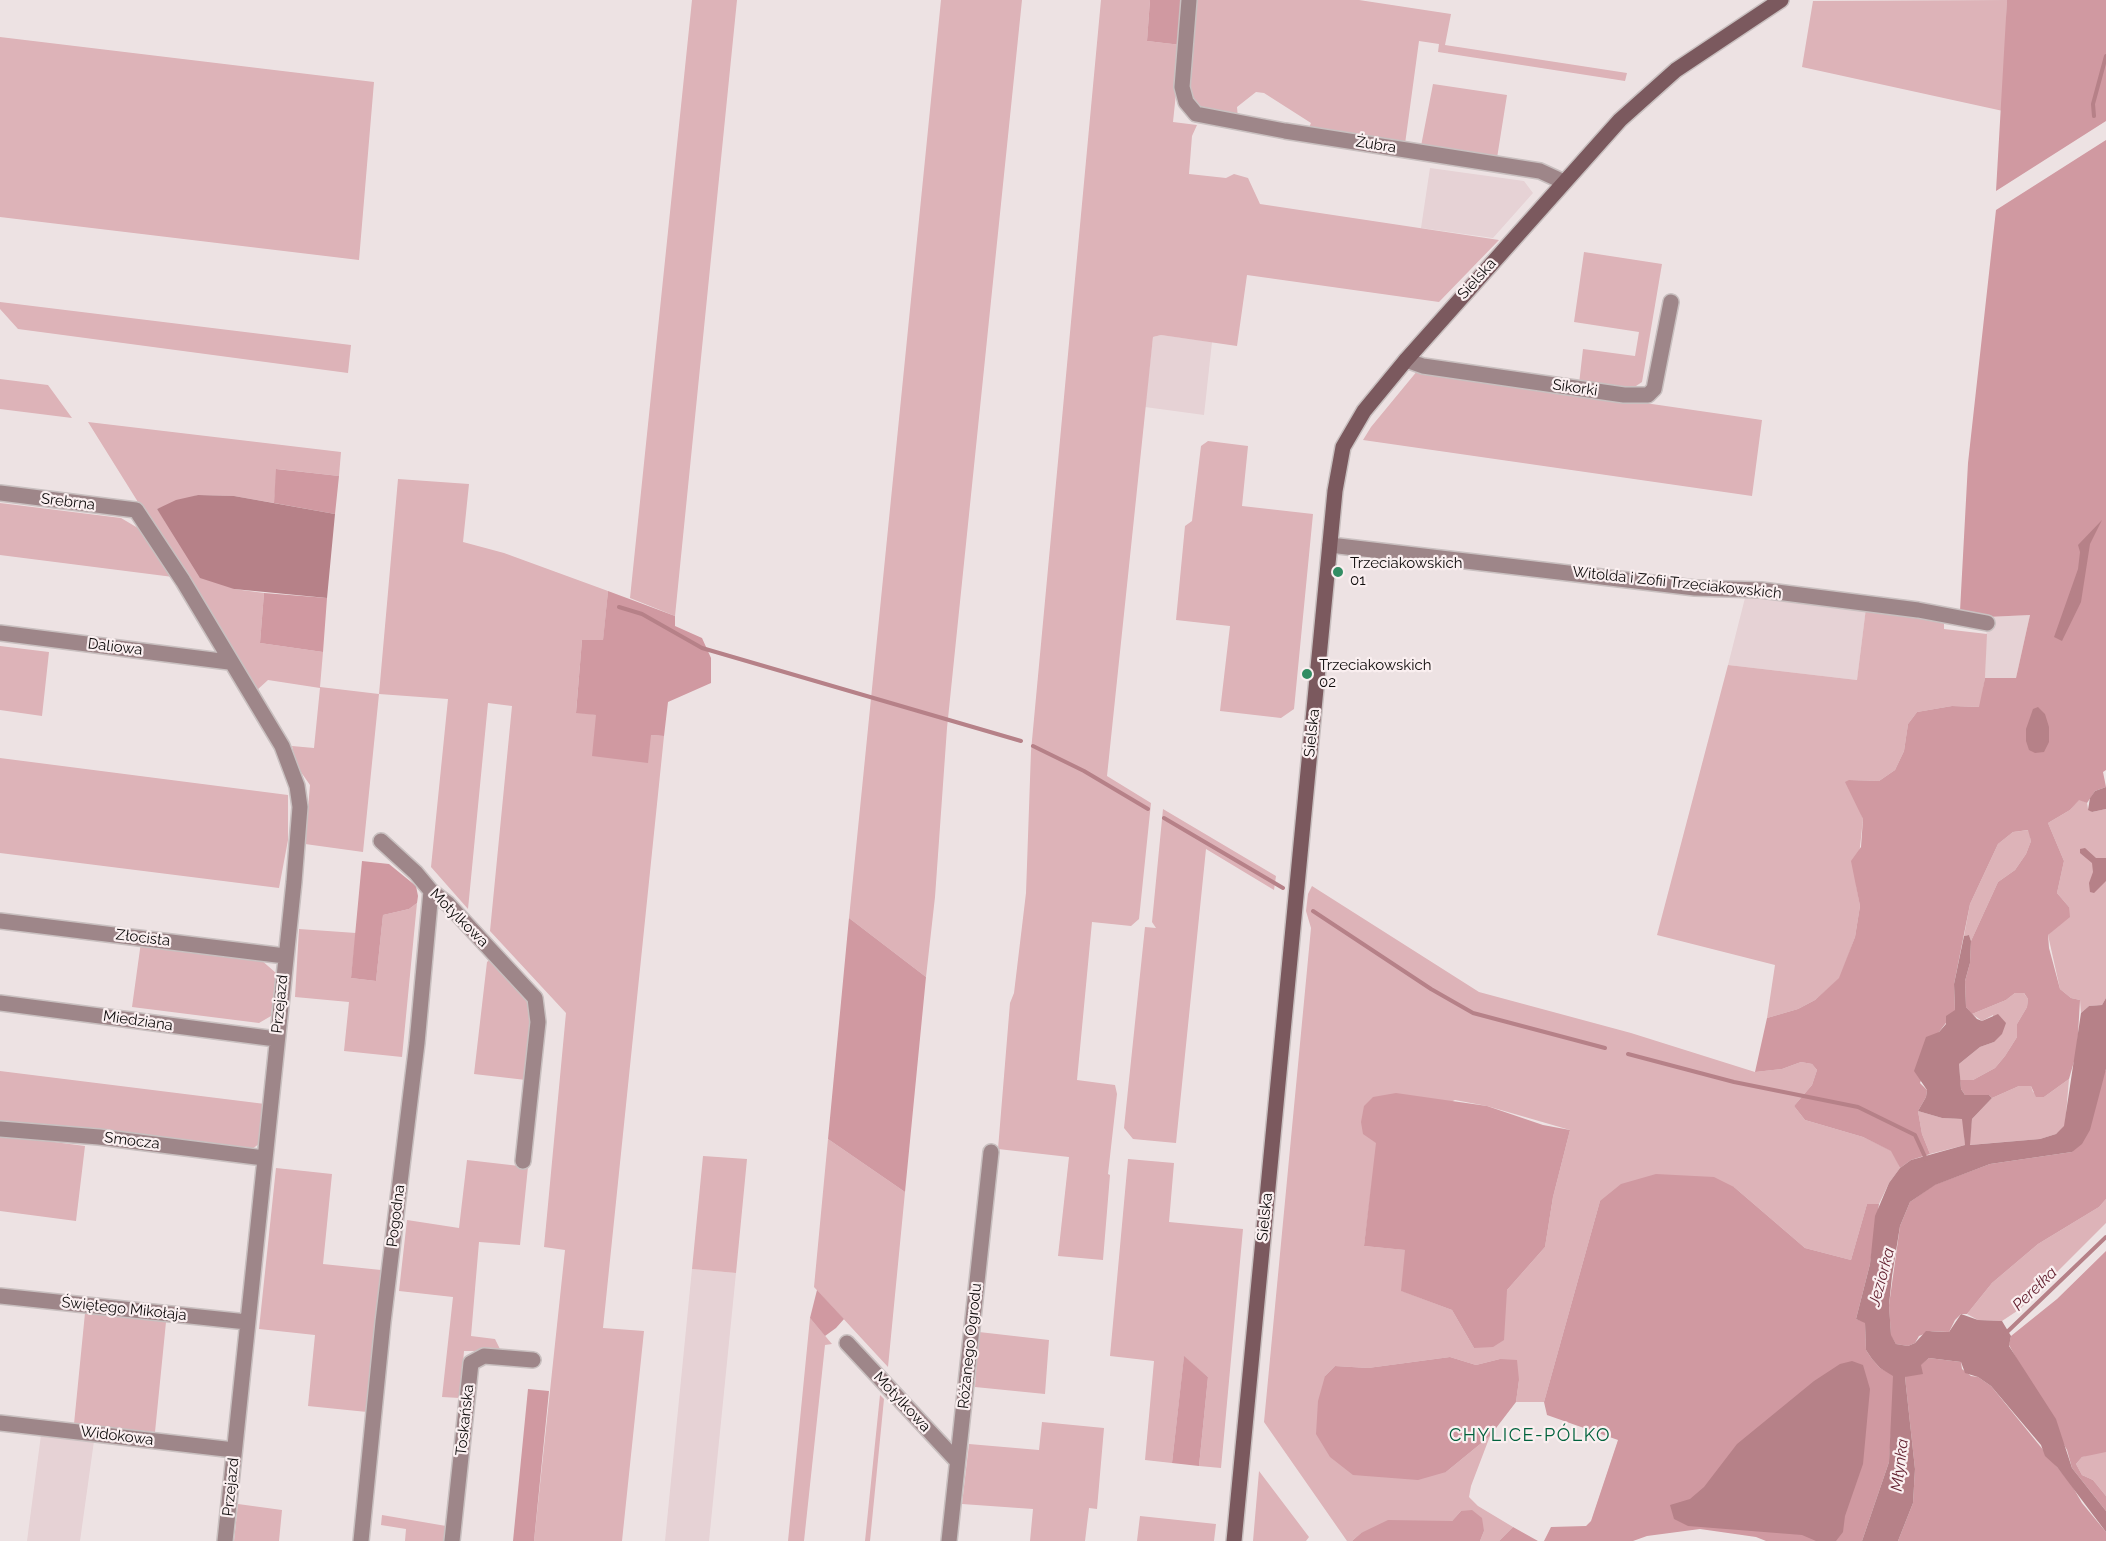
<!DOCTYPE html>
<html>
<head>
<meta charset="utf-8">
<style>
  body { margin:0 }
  canvas { display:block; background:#ede2e3 }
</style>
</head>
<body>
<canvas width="2106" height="1541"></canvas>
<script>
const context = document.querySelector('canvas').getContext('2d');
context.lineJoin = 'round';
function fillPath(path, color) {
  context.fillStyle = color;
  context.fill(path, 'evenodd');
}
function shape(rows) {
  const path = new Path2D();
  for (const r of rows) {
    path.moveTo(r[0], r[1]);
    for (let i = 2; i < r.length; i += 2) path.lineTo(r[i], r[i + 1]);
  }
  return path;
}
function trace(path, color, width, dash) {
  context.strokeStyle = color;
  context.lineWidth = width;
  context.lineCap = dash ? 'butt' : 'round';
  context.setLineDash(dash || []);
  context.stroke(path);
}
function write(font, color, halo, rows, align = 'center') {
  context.font = font + ' Raleway,sans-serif';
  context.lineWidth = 4.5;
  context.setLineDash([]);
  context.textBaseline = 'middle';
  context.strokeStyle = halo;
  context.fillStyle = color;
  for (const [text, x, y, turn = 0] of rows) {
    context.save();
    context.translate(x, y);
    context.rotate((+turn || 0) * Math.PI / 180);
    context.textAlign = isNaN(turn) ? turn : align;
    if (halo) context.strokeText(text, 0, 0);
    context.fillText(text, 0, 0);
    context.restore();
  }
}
const built = shape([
  [1430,168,1524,181,1533,193,1493,238,1421,228],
  [1161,335,1212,342,1204,415,1145,407,1153,337],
  [1746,594,1866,608,1857,680,1728,665],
  [2030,615,2016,678,1985,678,1987,617],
  [692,1269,736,1273,709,1541,665,1541],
  [41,1435,94,1441,80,1541,27,1541]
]);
const green = shape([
  [692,0,737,0,675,616,630,598],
  [941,0,1022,0,947,728,935,897,926,977,849,918],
  [1101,0,1150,0,1147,41,1181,45,1173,122,1197,125,1192,136,1189,174,1226,178,1234,174,1248,178,1260,204,1499,240,1439,302,1247,275,1237,346,1161,335,1153,337,1107,776,1151,803,1139,919,1131,926,1092,922,1077,1080,1115,1085,1117,1094,1108,1174,1110,1175,1103,1260,1058,1256,1069,1157,998,1149,1010,1003,1014,993,1026,893,1031,751],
  [1197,0,1359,0,1451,14,1445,45,1627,73,1625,81,1438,52,1439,44,1419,41,1405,144,1308,130,1311,123,1264,93,1256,92,1237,107,1238,119,1196,107,1189,97,1187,82],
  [2007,0,2003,111,1802,67,1813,1],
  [0,37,374,82,359,260,0,217],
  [1433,84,1507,95,1497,158,1421,146],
  [1584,252,1662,264,1642,382,1630,390,1579,384,1583,349,1635,356,1639,332,1574,322],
  [0,302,351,345,348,373,18,329,0,309],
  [1418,370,1762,420,1752,496,1363,440,1371,427],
  [0,379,48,385,72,418,0,409],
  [88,422,341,452,339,476,277,469,274,503,234,496,198,495,157,509,171,528,234,589,264,593,260,643,323,652,320,687,379,694,398,479,469,484,463,542,504,553,608,591,603,641,582,640,576,712,597,715,651,735,664,736,603,1328,644,1331,622,1541,534,1541,565,1250,544,1247,566,1013,490,931,512,706,488,703,468,909,431,867,448,699,379,694,363,852,305,844,310,785,296,765,292,746,314,748,320,688,268,680,256,691],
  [1208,441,1248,446,1242,506,1313,514,1294,709,1281,718,1220,711,1230,626,1176,620,1185,526,1192,521,1201,446],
  [0,503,121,518,143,531,173,577,0,555],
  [1866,608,1944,620,1944,629,1987,634,1985,678,1980,707,1952,706,1917,712,1908,724,1904,751,1895,770,1879,781,1849,780,1863,819,1856,884,1860,906,1855,937,1840,978,1815,1000,1798,1009,1767,1018,1775,965,1657,935,1728,665,1857,680],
  [0,646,49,652,42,716,0,710],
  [0,758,288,795,288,840,279,888,0,853],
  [2079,799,2087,803,2088,809,2092,812,2106,809,2106,998,2102,1005,2089,1006,2081,1013,2080,1000,2071,998,2060,989,2048,935,2069,907,2057,893,2064,861,2048,823,2070,810],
  [1163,809,1276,876,1274,890,1206,849,1176,1143,1133,1139,1124,1128,1145,927,1156,928,1152,922],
  [2029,830,2031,841,2026,854,2015,870,1998,882,1971,941,1969,935,1964,936,1970,904,1998,844,2013,832],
  [1312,886,1479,992,1631,1033,1755,1072,1782,1069,1801,1062,1812,1064,1817,1070,1812,1085,1794,1106,1805,1120,1863,1137,1892,1151,1900,1168,1889,1183,1879,1204,1867,1204,1851,1260,1805,1248,1734,1187,1600,1201,1544,1402,1516,1402,1519,1380,1500,1359,1476,1365,1450,1357,1368,1368,1335,1366,1325,1376,1446,1472,1490,1436,1471,1486,1469,1497,1478,1506,1513,1527,1499,1541,1480,1541,1484,1531,1461,1511,1452,1521,1361,1533,1352,1541,1347,1541,1264,1422,1311,928,1306,911,1308,894],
  [1455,1100,1487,1106,1570,1130,1553,1197,1545,1247,1507,1290,1474,1348,1452,1310,1402,1291,1406,1250,1364,1246,1377,1143,1371,1138],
  [417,903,402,1057,344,1051,349,1002,295,997,299,929,356,933,351,978,376,981,383,915,409,909],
  [141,942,260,959,276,973,271,1016,259,1023,132,1007],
  [492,958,523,994,531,1009,534,1025,526,1080,474,1074,487,962],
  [2023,992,2028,999,2027,1007,2017,1024,2017,1037,2005,1056,1995,1068,1973,1080,1960,1080,1959,1064,1980,1047,1994,1042,1993,1015,1982,1021,1972,1014,2006,1000,2015,993],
  [0,1071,265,1104,260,1143,251,1150,0,1124],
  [2069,1079,2065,1126,2056,1134,2040,1139,1969,1145,1972,1119,1992,1098,2019,1086,2031,1086,2033,1092,2044,1097],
  [1918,1111,1942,1118,1963,1119,1965,1145,1930,1154,1922,1134],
  [0,1135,85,1146,76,1221,0,1211],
  [828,1139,905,1192,888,1367,814,1287],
  [703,1156,747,1159,736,1273,692,1269],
  [1128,1159,1174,1163,1169,1222,1243,1229,1221,1468,1199,1466,1208,1377,1184,1357,1172,1463,1145,1460,1154,1361,1110,1356],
  [467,1160,528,1167,520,1245,479,1242,471,1336,495,1339,501,1351,464,1351,460,1398,442,1397,453,1297,399,1291,407,1220,459,1228],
  [276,1168,332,1174,323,1264,381,1270,367,1412,308,1406,315,1335,259,1329],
  [2106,1199,2106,1223,2020,1309,2002,1321,1978,1320,1967,1314,1992,1283,2038,1244,2099,1207],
  [85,1313,166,1322,155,1432,74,1424],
  [810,1318,832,1344,825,1345,804,1541,788,1541],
  [979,1332,1049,1340,1045,1394,975,1387],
  [880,1395,884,1399,870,1541,865,1541],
  [1042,1422,1104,1428,1097,1509,1089,1508,1085,1541,1030,1541,1033,1509,962,1504,969,1444,1039,1450],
  [2098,1452,2106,1452,2106,1496,2093,1480,2082,1475,2076,1464,2082,1457],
  [1259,1471,1309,1537,1306,1541,1253,1541],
  [238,1504,282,1510,279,1541,234,1541],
  [382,1515,446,1526,445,1541,405,1541,406,1529,381,1525],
  [1140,1516,1216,1524,1214,1541,1137,1541]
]);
const forest = shape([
  [1150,0,1185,0,1181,45,1147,41],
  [2007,0,2106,0,2106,121,1996,191],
  [2106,140,2106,770,2103,772,2106,787,2095,791,2087,803,2079,800,2070,810,2048,823,2064,861,2057,893,2069,907,2070,917,2048,935,2049,948,2060,989,2071,998,2080,1000,2077,1051,2069,1079,2044,1097,2036,1097,2031,1086,2019,1086,1992,1098,1989,1095,1965,1095,1961,1089,1960,1080,1973,1080,1995,1068,2005,1056,2017,1037,2017,1024,2027,1007,2028,999,2024,993,2015,993,2006,1000,1972,1014,1966,1007,1965,981,1970,963,1971,941,1998,882,2015,870,2026,854,2031,841,2028,830,2013,832,1998,844,1970,904,1954,984,1955,1011,1939,1032,1920,1083,1927,1090,1926,1097,1918,1111,1922,1134,1930,1154,1911,1160,1900,1168,1891,1151,1863,1137,1805,1120,1794,1106,1812,1085,1817,1070,1812,1064,1801,1062,1782,1069,1755,1072,1767,1018,1798,1009,1815,1000,1839,978,1855,937,1860,906,1851,861,1861,847,1863,819,1845,782,1849,780,1879,781,1895,770,1904,751,1908,724,1917,712,1952,706,1979,707,1985,678,2016,678,2030,615,1987,617,1960,611,1968,463,1996,210],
  [276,469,339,476,335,514,274,503],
  [608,591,675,616,675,626,702,638,711,658,711,683,668,702,664,736,651,735,648,763,592,756,596,715,576,713,582,640,603,640],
  [264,593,327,598,323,652,260,643],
  [362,861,389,864,416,886,418,896,417,903,409,909,383,915,376,981,351,978],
  [849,918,926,977,905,1192,828,1139],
  [2106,1069,2106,1199,2099,1207,2038,1244,1992,1283,1967,1314,1961,1314,1955,1320,1949,1332,1932,1331,1919,1336,1915,1343,1908,1346,1896,1344,1891,1336,1889,1305,1900,1226,1910,1202,1934,1185,1990,1164,2072,1152],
  [1396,1093,1487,1106,1543,1125,1570,1130,1553,1197,1545,1247,1507,1290,1504,1340,1493,1347,1474,1348,1452,1310,1401,1291,1405,1250,1364,1246,1376,1143,1363,1134,1361,1122,1364,1106,1373,1097],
  [1656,1174,1714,1177,1734,1187,1805,1248,1851,1260,1867,1204,1879,1204,1870,1264,1856,1319,1865,1322,1866,1350,1872,1359,1880,1368,1894,1375,1893,1403,1889,1462,1862,1541,1766,1541,1756,1537,1700,1529,1647,1536,1633,1541,1544,1541,1551,1527,1586,1526,1591,1521,1618,1440,1547,1415,1544,1402,1600,1201,1621,1184],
  [2106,1251,2106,1452,2082,1457,2076,1464,2082,1475,2093,1480,2106,1496,2106,1511,2072,1468,2067,1450,2009,1345,2011,1336,2057,1299],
  [817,1290,844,1319,836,1328,825,1336,810,1318],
  [1184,1356,1208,1377,1199,1466,1172,1463],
  [1450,1357,1476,1365,1500,1359,1517,1360,1519,1380,1516,1402,1490,1436,1446,1472,1418,1480,1353,1475,1330,1457,1316,1434,1318,1401,1325,1376,1335,1366,1368,1368],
  [1929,1358,1961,1362,1962,1369,1971,1376,1978,1377,1991,1386,2071,1484,2082,1503,2106,1532,2106,1541,1898,1541,1913,1503,1915,1469,1905,1377],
  [528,1389,549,1391,534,1541,513,1541],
  [1472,1510,1482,1518,1484,1531,1480,1541,1352,1541,1361,1533,1388,1520,1452,1521,1461,1511],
  [1513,1527,1538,1541,1499,1541]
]);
const water = shape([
  [198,495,234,496,335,514,327,598,234,589,200,578,157,509,176,500],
  [2102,520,2090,544,2081,602,2062,641,2054,637,2078,569,2080,552,2078,545],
  [2038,707,2045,714,2049,727,2049,742,2044,752,2035,753,2029,750,2026,741,2026,729,2033,709],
  [2106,787,2106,809,2092,812,2088,810,2090,798,2095,791],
  [2085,848,2096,858,2106,858,2106,881,2094,893,2090,892,2089,883,2093,872,2092,863,2080,853,2080,849],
  [1969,935,1971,941,1970,963,1965,981,1966,1007,1977,1019,1982,1021,1998,1014,2006,1023,2002,1034,1994,1042,1980,1047,1959,1064,1961,1089,1965,1095,1989,1095,1992,1098,1972,1119,1970,1145,2040,1139,2056,1134,2064,1126,2081,1013,2089,1006,2102,1005,2106,998,2106,1069,2090,1130,2082,1144,2072,1152,1990,1164,1935,1185,1910,1202,1900,1226,1892,1276,1889,1305,1891,1335,1896,1344,1908,1346,1915,1343,1926,1331,1949,1332,1961,1314,1978,1320,2002,1321,2011,1336,2009,1346,2056,1419,2072,1468,2106,1511,2106,1532,2057,1467,2045,1456,2041,1445,1991,1386,1978,1377,1965,1373,1961,1362,1929,1358,1921,1365,1923,1374,1905,1377,1915,1469,1913,1503,1898,1541,1862,1541,1889,1462,1893,1376,1880,1368,1872,1359,1866,1350,1865,1323,1856,1319,1870,1264,1875,1216,1889,1183,1900,1168,1911,1160,1965,1145,1962,1119,1942,1118,1918,1111,1926,1097,1927,1090,1914,1071,1926,1037,1939,1032,1946,1024,1946,1016,1955,1010,1954,984,1964,936],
  [1852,1361,1863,1365,1870,1389,1863,1464,1845,1516,1843,1532,1836,1541,1816,1541,1802,1535,1688,1526,1674,1519,1670,1505,1690,1499,1704,1487,1737,1444,1814,1381,1840,1364]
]);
const stream = shape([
  [2094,116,2093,104,2106,56],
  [619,607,642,614,702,648,1021,741],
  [1033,746,1084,771,1148,809],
  [1164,818,1283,888],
  [1313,911,1431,989,1473,1013,1605,1048],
  [1628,1054,1734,1082,1858,1107,1915,1135,1926,1159],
  [2005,1334,2106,1237]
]);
const street = shape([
  [1189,0,1182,87,1186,102,1196,114,1285,131,1540,171,1564,182],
  [1406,360,1423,366,1624,395,1648,395,1654,389,1671,302],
  [0,493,136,510,183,581,282,746,297,786,300,807,294,882,225,1541],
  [1330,545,1695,588,1761,590,1918,610,1987,623],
  [0,633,229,662],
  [381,841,416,873,431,891,448,904,535,998,538,1022,523,1161],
  [0,921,285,956],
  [0,1003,276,1039],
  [0,1129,99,1137,264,1158],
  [0,1296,247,1322],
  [847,1343,957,1461],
  [0,1423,234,1450],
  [361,1541,383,1322,417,1043,431,891],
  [452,1541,471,1363,484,1356,533,1360],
  [949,1541,991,1152]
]);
const secondary = shape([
  [1234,1541,1335,491,1343,447,1364,411,1406,360,1620,120,1676,70,1781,0]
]);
const markers = [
  [1338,572,6,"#328d63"],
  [1307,674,6,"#328d63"]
];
const streetNames = [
  ["Żubra",1376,145,9],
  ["Sielska",1477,279,-48],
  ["Sikorki",1575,388,8],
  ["Srebrna",68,502,7],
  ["Witolda i Zofii Trzeciakowskich",1677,583,6],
  ["Daliowa",115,647,7],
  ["Sielska",1312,733,-84],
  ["Motylkowa",459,918,45],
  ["Złocista",143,938,7],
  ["Przejazd",280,1004,-84],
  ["Miedziana",138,1021,8],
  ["Smocza",132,1141,7],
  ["Pogodna",396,1216,-83],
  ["Sielska",1265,1217,-84],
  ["Świętego Mikołaja",124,1309,6],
  ["Różanego Ogrodu",970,1346,-84],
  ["Motylkowa",902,1402,47],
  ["Toskańska",465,1420,-84],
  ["Widokowa",117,1436,7],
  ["Przejazd",231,1487,-84]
];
const poiNames = [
  ["Trzeciakowskich",1350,563],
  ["01",1350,580],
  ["Trzeciakowskich",1319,665],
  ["02",1319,682]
];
const waterNames = [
  ["Jeziorka",1882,1277,-75],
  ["Perełka",2035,1289,-44],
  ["Młynka",1900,1465,-83]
];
const quarterNames = [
  ["CHYLICE-PÓLKO",1530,1436]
];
fillPath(built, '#e6d2d5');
fillPath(green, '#ddb3b8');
fillPath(forest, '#d099a1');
fillPath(water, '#b68188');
trace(stream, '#b68188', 4);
trace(street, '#c9c0c0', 18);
trace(secondary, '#c9c0c0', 18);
trace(street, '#9e8689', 15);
trace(secondary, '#7b595e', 15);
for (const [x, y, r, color] of markers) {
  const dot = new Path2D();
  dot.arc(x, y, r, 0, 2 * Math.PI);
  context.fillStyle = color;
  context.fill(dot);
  trace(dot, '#faeff0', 2);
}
write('15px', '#0e0b0b', '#faeff0', streetNames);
write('15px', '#0e0b0b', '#faeff0', poiNames, 'left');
write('italic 16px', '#652332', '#faeff0', waterNames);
context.letterSpacing = '1.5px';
write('18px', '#00623d', '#faeff0', quarterNames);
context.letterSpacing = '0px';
</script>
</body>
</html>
